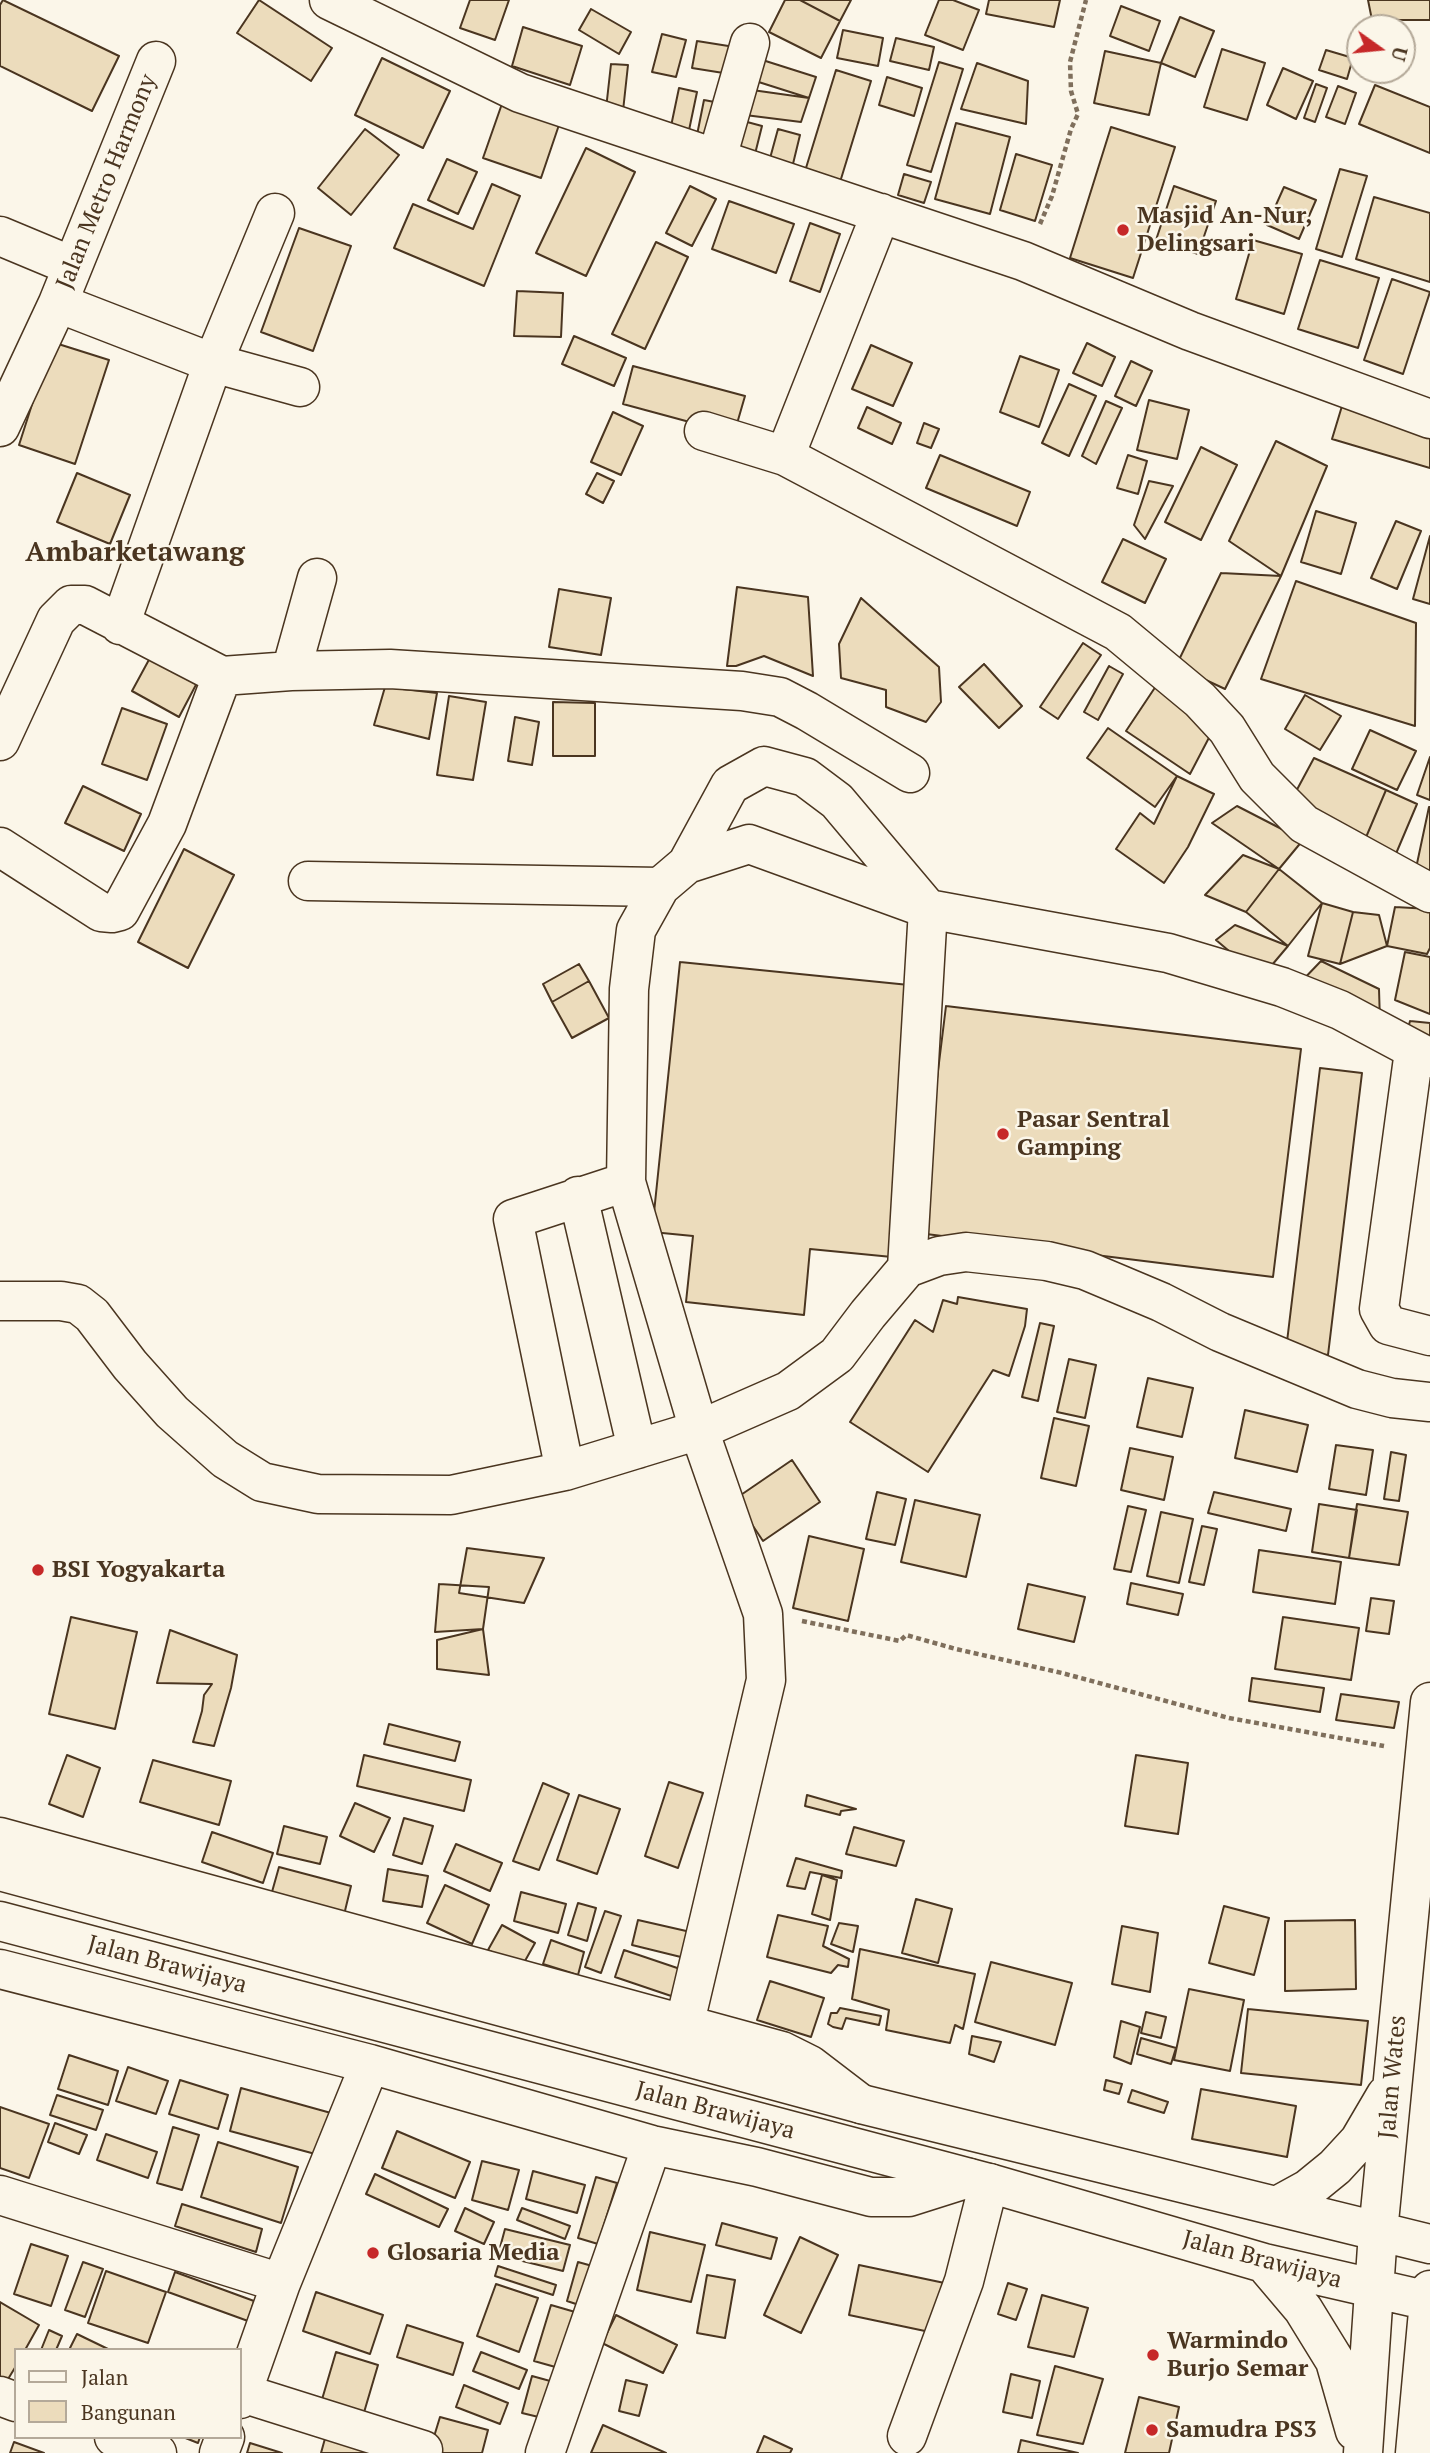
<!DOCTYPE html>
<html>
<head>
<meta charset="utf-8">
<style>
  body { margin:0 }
  #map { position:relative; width:1430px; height:2453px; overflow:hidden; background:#fbf6e9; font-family:"PT Serif",serif }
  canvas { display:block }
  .legend { position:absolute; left:14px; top:2348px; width:228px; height:91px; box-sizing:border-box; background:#fbf6e9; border:2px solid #b4a999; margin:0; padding:9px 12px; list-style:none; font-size:21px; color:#4a3520 }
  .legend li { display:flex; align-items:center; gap:14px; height:35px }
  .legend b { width:35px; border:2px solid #b4a999 }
  .north { position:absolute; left:1346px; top:14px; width:70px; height:70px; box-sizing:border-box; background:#fbf6e9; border:2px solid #b4a999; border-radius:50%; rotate:105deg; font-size:19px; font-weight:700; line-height:28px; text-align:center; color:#4a3520 }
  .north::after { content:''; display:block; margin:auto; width:24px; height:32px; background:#c62828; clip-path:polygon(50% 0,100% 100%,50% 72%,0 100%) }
</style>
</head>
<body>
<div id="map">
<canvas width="1430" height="2453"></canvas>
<ul class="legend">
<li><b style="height:9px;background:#fbf6e9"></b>Jalan</li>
<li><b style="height:19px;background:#ecdcbc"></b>Bangunan</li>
</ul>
<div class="north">U</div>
</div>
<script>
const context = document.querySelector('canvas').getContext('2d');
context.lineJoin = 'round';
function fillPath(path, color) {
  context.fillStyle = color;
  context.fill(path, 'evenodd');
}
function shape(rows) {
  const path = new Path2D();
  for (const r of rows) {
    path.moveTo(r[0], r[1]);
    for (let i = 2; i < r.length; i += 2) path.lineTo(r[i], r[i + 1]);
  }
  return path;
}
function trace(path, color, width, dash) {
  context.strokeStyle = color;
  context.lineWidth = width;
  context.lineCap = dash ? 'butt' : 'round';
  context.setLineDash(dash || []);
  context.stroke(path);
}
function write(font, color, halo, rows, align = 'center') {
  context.font = font + ' "PT Serif",serif';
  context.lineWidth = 5;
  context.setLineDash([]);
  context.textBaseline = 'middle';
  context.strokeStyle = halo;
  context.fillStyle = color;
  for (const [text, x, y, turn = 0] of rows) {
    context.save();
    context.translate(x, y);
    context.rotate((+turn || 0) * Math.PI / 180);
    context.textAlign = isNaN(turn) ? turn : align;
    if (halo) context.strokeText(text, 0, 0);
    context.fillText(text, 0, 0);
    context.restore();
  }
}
const building = shape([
  [3,0,119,56,92,111,0,66,0,5,3,0],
  [259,0,332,48,311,81,237,33,259,0],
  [470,0,509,0,495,40,460,28,470,0],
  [785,0,800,0,840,21,821,58,769,32,785,0],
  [800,0,851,0,840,21,800,0],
  [939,0,953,0,979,10,963,50,925,35,939,0],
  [989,0,1060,0,1054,27,986,14,989,0],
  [1368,0,1430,0,1430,20,1372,20,1368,0],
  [1121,6,1160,21,1149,51,1110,36,1121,6],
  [591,9,631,32,619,54,579,30,591,9],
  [1180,17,1214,31,1195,77,1161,63,1180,17],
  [523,27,582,46,570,85,512,66,523,27],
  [843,30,883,38,878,66,837,58,843,30],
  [662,34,686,40,676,77,652,72,662,34],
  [896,38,934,47,929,70,890,61,896,38],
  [697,41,741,48,736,75,692,68,697,41],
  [1222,49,1265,63,1247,120,1204,107,1222,49],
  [1326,50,1353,58,1347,79,1319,70,1326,50],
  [1105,51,1161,63,1149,115,1094,103,1105,51],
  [753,57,816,77,809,98,746,78,753,57],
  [382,58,450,91,423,148,355,115,382,58],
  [939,62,963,69,931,172,907,165,939,62],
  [977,63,1028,81,1026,124,961,109,977,63],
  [611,64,628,65,623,111,606,109,611,64],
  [1283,68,1313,81,1296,119,1267,105,1283,68],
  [836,70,871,81,837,192,802,181,836,70],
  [887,77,922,88,914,116,879,105,887,77],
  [1316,84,1327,88,1315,122,1304,118,1316,84],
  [1375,85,1430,107,1430,153,1359,124,1375,85],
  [1338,86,1356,93,1345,124,1326,117,1338,86],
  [679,88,697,92,688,135,670,131,679,88],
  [745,89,809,98,801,122,737,114,745,89],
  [504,98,561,119,541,178,483,158,504,98],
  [704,100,725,104,717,144,696,140,704,100],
  [736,119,762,126,755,154,729,148,736,119],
  [956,123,1010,137,990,214,935,199,956,123],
  [1111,127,1175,147,1133,278,1070,258,1111,127],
  [365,129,399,155,351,215,318,188,365,129],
  [778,129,800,135,792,168,769,162,778,129],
  [586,148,635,172,586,276,536,253,586,148],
  [1016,154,1052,165,1035,221,1000,210,1016,154],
  [447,159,477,172,458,214,428,200,447,159],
  [1340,169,1367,176,1342,257,1316,249,1340,169],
  [904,174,931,182,924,203,898,195,904,174],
  [492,184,520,196,484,286,394,248,413,204,473,229,492,184],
  [690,186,716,199,692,246,666,233,690,186],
  [1174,186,1216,201,1198,254,1156,240,1174,186],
  [1284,187,1316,200,1299,239,1267,225,1284,187],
  [1374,197,1430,213,1430,282,1356,259,1374,197],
  [729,201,794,224,776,273,712,249,729,201],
  [810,223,840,234,820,292,790,281,810,223],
  [299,228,351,246,313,351,261,332,299,228],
  [1253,240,1302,254,1284,314,1236,299,1253,240],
  [656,242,688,257,645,349,612,334,656,242],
  [1320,260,1379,278,1358,348,1298,329,1320,260],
  [1392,279,1430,292,1403,374,1364,360,1392,279],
  [517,291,563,293,561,337,514,336,517,291],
  [574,336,626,358,614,386,562,364,574,336],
  [52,342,109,360,75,464,19,445,52,342],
  [1087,343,1115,357,1102,386,1073,373,1087,343],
  [871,345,912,363,893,406,852,389,871,345],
  [1020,356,1059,370,1039,427,1000,412,1020,356],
  [1131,361,1152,371,1136,406,1115,396,1131,361],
  [633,366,745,396,734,434,623,404,633,366],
  [1069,384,1096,396,1069,456,1042,443,1069,384],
  [1149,400,1189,410,1177,459,1137,450,1149,400],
  [1106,401,1122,408,1096,464,1082,456,1106,401],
  [1342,406,1430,433,1430,468,1332,439,1342,406],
  [867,407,901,423,892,444,858,428,867,407],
  [613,412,643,426,621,475,591,462,613,412],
  [924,423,939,429,931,448,917,443,924,423],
  [1276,441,1327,466,1281,576,1229,541,1276,441],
  [1201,447,1237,465,1201,540,1165,522,1201,447],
  [940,455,1030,492,1017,526,926,488,940,455],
  [1128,455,1147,461,1138,494,1117,488,1128,455],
  [77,473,130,495,110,544,57,522,77,473],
  [597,473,614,481,603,503,586,494,597,473],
  [1149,481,1173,486,1145,539,1134,525,1149,481],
  [1316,511,1356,523,1341,574,1301,562,1316,511],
  [1396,521,1421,531,1397,589,1371,578,1396,521],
  [1430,536,1430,604,1413,599,1430,536],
  [1123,539,1166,559,1145,603,1102,582,1123,539],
  [1221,573,1281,576,1225,689,1176,666,1221,573],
  [1296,581,1416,623,1415,726,1261,679,1296,581],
  [737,587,808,597,813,676,764,656,736,666,727,666,737,587],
  [559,589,611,598,601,655,549,647,559,589],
  [861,598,939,667,941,702,926,722,886,707,886,690,841,678,839,644,861,598],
  [1083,643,1101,655,1058,719,1040,707,1083,643],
  [151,656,198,681,179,717,132,691,151,656],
  [984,664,1022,706,999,728,959,687,984,664],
  [1109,666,1123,674,1098,720,1084,712,1109,666],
  [1156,686,1213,730,1190,774,1126,731,1156,686],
  [385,687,437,693,429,739,374,725,385,687],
  [1305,695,1341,716,1320,750,1285,729,1305,695],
  [449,696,486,702,473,780,437,775,449,696],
  [553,702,595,703,595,756,553,756,553,702],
  [122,708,167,724,147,780,102,764,122,708],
  [515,717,539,722,532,765,508,761,515,717],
  [1108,728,1177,776,1155,807,1087,758,1108,728],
  [1370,730,1416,751,1397,790,1352,769,1370,730],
  [1430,757,1430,800,1417,795,1430,757],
  [1314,758,1386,790,1364,842,1293,797,1314,758],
  [1177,776,1214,794,1188,847,1164,883,1116,849,1140,813,1154,824,1177,776],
  [83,786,141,814,124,851,65,823,83,786],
  [1386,790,1417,804,1395,856,1364,842,1386,790],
  [1237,806,1303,840,1279,869,1212,823,1237,806],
  [1429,807,1430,807,1430,876,1415,873,1429,807],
  [184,849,234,875,188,968,138,942,184,849],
  [1243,855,1279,869,1246,912,1205,895,1243,855],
  [1279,869,1322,903,1288,946,1246,912,1279,869],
  [1322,903,1353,912,1340,964,1308,956,1322,903],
  [1395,907,1430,909,1430,948,1427,954,1387,946,1395,907],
  [1353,912,1379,915,1387,946,1340,964,1353,912],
  [1235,925,1288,946,1261,978,1216,940,1235,925],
  [1405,952,1430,957,1430,1014,1395,1000,1405,952],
  [1321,961,1379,989,1380,1022,1298,985,1321,961],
  [680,962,919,986,892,1257,810,1249,804,1315,686,1302,693,1236,652,1232,680,962],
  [579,964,589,981,552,1002,543,984,579,964],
  [589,981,609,1018,572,1038,552,1002,589,981],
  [946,1006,1301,1049,1273,1277,918,1233,946,1006],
  [1410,1021,1430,1023,1430,1055,1405,1040,1410,1021],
  [1320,1068,1362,1073,1328,1355,1286,1350,1320,1068],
  [958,1297,1027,1309,1025,1326,1009,1376,993,1370,928,1472,850,1422,915,1320,933,1332,943,1300,957,1304,958,1297],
  [1040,1323,1054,1326,1038,1401,1022,1397,1040,1323],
  [1069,1359,1096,1365,1085,1418,1057,1412,1069,1359],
  [1148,1378,1193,1388,1182,1437,1137,1427,1148,1378],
  [1245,1410,1308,1425,1297,1472,1235,1458,1245,1410],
  [1054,1418,1089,1426,1076,1486,1041,1478,1054,1418],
  [1336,1445,1373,1450,1366,1495,1329,1489,1336,1445],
  [1130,1448,1173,1457,1164,1500,1121,1490,1130,1448],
  [1391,1452,1406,1455,1399,1501,1384,1499,1391,1452],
  [792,1460,820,1502,763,1541,735,1499,792,1460],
  [877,1492,906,1499,895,1545,866,1539,877,1492],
  [1214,1492,1291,1509,1286,1531,1208,1513,1214,1492],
  [915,1500,980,1515,966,1577,901,1562,915,1500],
  [1319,1504,1357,1510,1349,1558,1312,1552,1319,1504],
  [1357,1504,1408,1512,1399,1565,1349,1558,1357,1504],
  [1128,1506,1146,1510,1131,1572,1114,1569,1128,1506],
  [1161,1512,1193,1519,1179,1583,1147,1576,1161,1512],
  [1202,1526,1217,1529,1204,1585,1189,1582,1202,1526],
  [809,1536,864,1549,848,1621,793,1608,809,1536],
  [467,1548,544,1558,524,1603,459,1593,467,1548],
  [1259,1550,1341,1562,1335,1604,1253,1592,1259,1550],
  [1131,1583,1183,1594,1178,1615,1127,1604,1131,1583],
  [439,1584,489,1587,483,1629,435,1632,439,1584],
  [1028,1584,1085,1597,1074,1642,1018,1629,1028,1584],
  [1371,1598,1394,1601,1389,1634,1366,1631,1371,1598],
  [71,1617,137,1632,115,1729,49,1714,71,1617],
  [1283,1617,1359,1628,1351,1680,1275,1669,1283,1617],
  [483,1629,489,1675,437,1669,437,1640,483,1629],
  [170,1630,237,1655,231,1688,214,1746,193,1742,202,1711,204,1695,212,1684,157,1683,170,1630],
  [1252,1678,1324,1688,1320,1712,1249,1701,1252,1678],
  [1341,1694,1399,1702,1394,1728,1336,1720,1341,1694],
  [389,1724,460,1742,455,1761,384,1744,389,1724],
  [67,1755,100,1768,83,1817,49,1804,67,1755],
  [364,1755,471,1780,464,1811,357,1786,364,1755],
  [1136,1755,1188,1763,1178,1834,1125,1826,1136,1755],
  [153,1760,231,1781,219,1825,140,1802,153,1760],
  [669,1782,703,1793,678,1868,645,1856,669,1782],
  [543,1783,569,1794,539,1870,513,1861,543,1783],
  [579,1795,620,1809,597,1874,557,1860,579,1795],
  [807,1795,856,1809,841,1811,840,1815,805,1806,807,1795],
  [355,1803,390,1818,374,1852,340,1836,355,1803],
  [404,1818,433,1826,422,1864,393,1855,404,1818],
  [284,1826,327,1837,320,1864,277,1854,284,1826],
  [854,1827,904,1841,896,1866,846,1854,854,1827],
  [212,1832,273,1853,263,1883,202,1862,212,1832],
  [456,1844,502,1863,490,1891,444,1871,456,1844],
  [796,1858,842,1871,841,1878,810,1872,805,1889,787,1886,796,1858],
  [279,1867,351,1886,343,1919,270,1899,279,1867],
  [388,1869,428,1876,422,1907,383,1901,388,1869],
  [822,1875,837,1880,830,1920,812,1914,822,1875],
  [445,1885,489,1905,472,1944,427,1923,445,1885],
  [521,1892,566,1904,558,1933,514,1921,521,1892],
  [916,1899,952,1909,938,1963,902,1953,916,1899],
  [578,1903,596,1908,587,1941,568,1935,578,1903],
  [1224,1906,1269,1918,1254,1975,1209,1963,1224,1906],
  [605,1911,621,1916,601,1973,585,1967,605,1911],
  [778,1915,828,1926,823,1946,849,1959,848,1967,838,1965,831,1973,767,1957,778,1915],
  [638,1920,695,1933,689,1959,632,1945,638,1920],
  [1355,1920,1356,1989,1285,1991,1285,1921,1355,1920],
  [839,1923,858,1926,853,1952,831,1944,839,1923],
  [502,1925,535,1943,521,1968,488,1950,502,1925],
  [1122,1926,1158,1933,1150,1992,1112,1984,1122,1926],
  [551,1940,584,1952,578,1975,543,1964,551,1940],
  [860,1949,975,1974,963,2029,955,2025,950,2043,886,2030,889,2010,852,1999,860,1949],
  [624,1950,695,1974,686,2001,615,1977,624,1950],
  [991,1962,1072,1983,1055,2045,975,2022,991,1962],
  [770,1981,824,1998,811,2037,757,2020,770,1981],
  [1189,1989,1244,2000,1230,2071,1174,2060,1189,1989],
  [840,2008,881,2016,879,2025,846,2018,842,2029,833,2027,828,2024,831,2013,837,2013,840,2008],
  [1248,2009,1368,2021,1361,2085,1241,2073,1248,2009],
  [1146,2012,1166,2017,1161,2038,1141,2033,1146,2012],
  [1121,2021,1140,2027,1131,2064,1114,2057,1121,2021],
  [972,2036,1001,2042,994,2062,969,2054,972,2036],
  [1141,2038,1176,2048,1171,2064,1137,2054,1141,2038],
  [69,2055,118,2071,108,2105,58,2089,69,2055],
  [128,2067,168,2081,156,2114,116,2101,128,2067],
  [180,2080,228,2095,218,2129,169,2114,180,2080],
  [1106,2080,1122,2084,1119,2094,1104,2090,1106,2080],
  [241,2088,331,2113,319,2155,230,2131,241,2088],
  [1201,2089,1296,2106,1287,2157,1192,2139,1201,2089],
  [1132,2090,1168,2102,1164,2113,1128,2102,1132,2090],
  [57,2095,103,2110,96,2130,50,2115,57,2095],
  [0,2107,49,2124,29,2178,0,2168,0,2107],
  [55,2123,87,2135,79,2154,48,2142,55,2123],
  [173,2127,199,2135,182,2190,157,2183,173,2127],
  [397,2131,470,2162,455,2198,382,2168,397,2131],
  [106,2134,157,2152,148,2178,97,2160,106,2134],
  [218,2142,298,2167,281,2223,201,2197,218,2142],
  [482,2161,519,2170,508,2210,472,2200,482,2161],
  [533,2171,585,2185,577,2213,526,2199,533,2171],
  [375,2174,448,2209,439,2227,366,2194,375,2174],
  [596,2177,617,2183,598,2244,578,2238,596,2177],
  [182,2204,262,2229,256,2252,175,2226,182,2204],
  [465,2208,494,2222,484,2244,455,2231,465,2208],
  [522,2208,570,2226,565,2239,517,2220,522,2208],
  [722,2223,777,2238,771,2259,716,2245,722,2223],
  [505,2229,570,2245,563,2271,498,2255,505,2229],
  [650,2232,705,2245,691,2302,637,2290,650,2232],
  [800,2237,838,2255,801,2333,764,2315,800,2237],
  [31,2244,68,2256,51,2306,14,2294,31,2244],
  [83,2262,103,2269,85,2317,65,2310,83,2262],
  [578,2262,596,2267,585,2307,567,2301,578,2262],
  [859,2265,954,2285,944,2335,849,2315,859,2265],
  [498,2266,556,2285,553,2295,495,2276,498,2266],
  [106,2271,166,2292,148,2343,88,2323,106,2271],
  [175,2272,254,2301,248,2321,168,2292,175,2272],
  [707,2275,735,2280,725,2338,697,2333,707,2275],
  [1008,2283,1027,2289,1016,2320,998,2314,1008,2283],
  [496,2284,538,2298,519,2352,477,2336,496,2284],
  [316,2292,383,2315,370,2354,303,2331,316,2292],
  [1042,2295,1088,2308,1074,2357,1028,2347,1042,2295],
  [0,2302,39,2325,25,2350,16,2350,16,2366,5,2384,0,2380,0,2302],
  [551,2305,582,2314,566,2370,534,2361,551,2305],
  [616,2315,677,2345,663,2373,602,2343,616,2315],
  [407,2325,463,2343,453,2375,397,2357,407,2325],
  [49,2330,62,2336,56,2350,41,2350,49,2330],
  [77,2334,108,2349,108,2350,69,2350,77,2334],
  [336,2352,378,2365,360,2426,318,2413,336,2352],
  [481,2352,527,2370,519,2389,473,2371,481,2352],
  [1055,2366,1103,2379,1083,2444,1037,2435,1055,2366],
  [1011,2374,1040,2381,1032,2418,1003,2412,1011,2374],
  [532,2376,561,2384,551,2420,522,2413,532,2376],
  [626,2380,647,2385,639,2416,619,2411,626,2380],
  [464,2385,508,2403,500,2424,456,2407,464,2385],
  [1139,2397,1179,2407,1169,2453,1125,2453,1139,2397],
  [440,2417,488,2430,482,2453,429,2453,440,2417],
  [329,2424,369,2435,363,2453,321,2453,329,2424],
  [603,2425,666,2453,591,2453,603,2425],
  [764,2436,792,2449,790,2453,757,2453,764,2436],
  [183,2437,200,2437,198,2443,183,2437],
  [1021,2440,1078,2453,1018,2453,1021,2440],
  [14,2442,44,2453,10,2453,14,2442],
  [250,2443,282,2453,247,2453,250,2443]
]);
const path = shape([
  [1040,224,1052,196,1071,129,1078,114,1071,91,1070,62,1086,0],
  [802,1621,900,1641,906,1635,956,1649,1062,1673,1229,1718,1384,1746]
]);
const minor = shape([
  [329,0,520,93,1023,261,1190,331,1430,419],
  [717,158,750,43],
  [0,236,72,266],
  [58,303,156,61],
  [0,427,58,303,213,363,300,387],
  [704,431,785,456,1118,632,1200,700,1227,729,1257,777,1304,824,1430,893],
  [785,456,881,213],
  [120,625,213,363,275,213],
  [291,671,317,578],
  [0,741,56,620,71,605,85,605,222,676,291,671,390,669,742,691,780,697,807,711,910,773],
  [0,847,101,912,112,913,120,911,167,824,222,676],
  [687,864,730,785,764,766,805,777,837,801,928,909,907,1268],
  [308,881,660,887],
  [1414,1051,1379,1309,1388,1325,1430,1336],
  [578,1196,637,1449],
  [0,1301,61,1301,78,1304,92,1315,130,1365,172,1412,225,1459,262,1482,318,1494,451,1495,565,1471,699,1430,788,1391,837,1355,868,1314,907,1268,939,1256,966,1252,1047,1261,1085,1270,1161,1302,1220,1332,1357,1389,1392,1398,1430,1402],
  [565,1471,513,1219,626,1182],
  [0,1837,782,2051,810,2065,861,2104],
  [0,1969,370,2064,652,2145,757,2167,871,2197,909,2197,969,2178],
  [685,2022,766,1680,763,1614,699,1430,626,1182,629,989,636,930,660,887,687,864,749,844,928,909,1168,953,1282,987,1340,1010,1430,1058],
  [0,2195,281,2283],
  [242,2393,423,2450],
  [0,2396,16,2402],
  [240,2399,281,2283,370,2064],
  [907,2436,964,2281,989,2183],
  [114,2437,157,2453],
  [219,2453,225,2437],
  [545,2453,652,2145]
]);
const highway = shape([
  [0,1871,861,2104,1430,2244],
  [0,1921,989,2183,1264,2263,1429,2301],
  [1277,2206,1308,2189,1335,2167,1359,2141,1386,2095],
  [1264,2263,1303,2309,1335,2361,1355,2431],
  [1363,2453,1378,2232,1430,1702],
  [1415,2453,1430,2290]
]);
const markers = [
  [1123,230,7,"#c62828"],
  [1003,1134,7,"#c62828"],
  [38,1570,7,"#c62828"],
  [373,2253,7,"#c62828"],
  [1153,2355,7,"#c62828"],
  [1152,2430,7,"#c62828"]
];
const streetNames = [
  ["Jalan Metro Harmony",107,182,-68],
  ["Jalan Brawijaya",167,1965,15],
  ["Jalan Wates",1393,2077,-85],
  ["Jalan Brawijaya",715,2111,15],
  ["Jalan Brawijaya",1262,2260,15]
];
const poiNames = [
  ["Masjid An-Nur,",1137,216],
  ["Delingsari",1137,244],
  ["Pasar Sentral",1017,1120],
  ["Gamping",1017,1148],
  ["BSI Yogyakarta",52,1570],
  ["Glosaria Media",387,2253],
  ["Warmindo",1167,2341],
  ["Burjo Semar",1167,2369],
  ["Samudra PS3",1166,2430]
];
const quarterNames = [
  ["Ambarketawang",135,553]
];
fillPath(building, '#ecdcbc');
trace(building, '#4a3520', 2);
trace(minor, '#4a3520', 41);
trace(highway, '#4a3520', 41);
trace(path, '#7f6f5c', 4.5, [5, 3.5]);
trace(minor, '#fbf6e9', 38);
trace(highway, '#fbf6e9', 38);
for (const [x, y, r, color] of markers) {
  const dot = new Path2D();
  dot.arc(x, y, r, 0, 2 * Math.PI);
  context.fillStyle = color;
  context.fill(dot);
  trace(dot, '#fbf6e9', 2.5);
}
write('24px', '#4a3520', '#fbf6e9', streetNames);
write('bold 24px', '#4a3520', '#fbf6e9', poiNames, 'left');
write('bold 28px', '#4a3520', '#fbf6e9', quarterNames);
</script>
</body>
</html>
